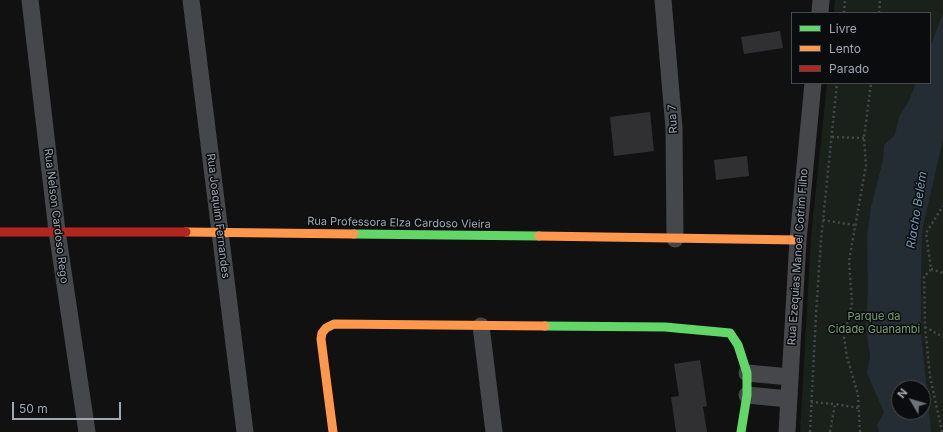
<!DOCTYPE html>
<html>
<head>
<meta charset="utf-8">
<style>
  body { margin:0 }
  #map { position:relative; width:943px; height:432px; overflow:hidden; background:#111; font-family:Inter,sans-serif }
  canvas { display:block }
  .legend { position:absolute; left:791px; top:12px; width:140px; height:72px; box-sizing:border-box; background:#0b0c0d; border:1px solid #474a50; margin:0; padding:5px 7px; list-style:none; font-size:12px; color:#a1a8b4 }
  .legend li { display:flex; align-items:center; gap:8px; height:20px }
  .legend b { width:20px; border:1px solid #474a50 }
  .north { position:absolute; left:891px; top:380px; width:40px; height:40px; box-sizing:border-box; background:#0b0c0d; border:1px solid #474a50; border-radius:50%; rotate:308deg; font-size:11px; font-weight:700; line-height:16px; text-align:center; color:#a1a8b4 }
  .north::after { content:''; display:block; margin:auto; width:14px; height:18px; background:#6f737b; clip-path:polygon(50% 0,100% 100%,50% 72%,0 100%) }
  .scale { position:absolute; left:12px; top:402px; width:109px; height:18px; box-sizing:border-box; border:2px solid #a1a8b4; border-top:0; padding-left:5px; font-size:12px; line-height:14px; white-space:nowrap; color:#a1a8b4; -webkit-text-stroke:3px #0b0c0d; paint-order:stroke }
</style>
</head>
<body>
<div id="map">
<canvas width="943" height="432"></canvas>
<ul class="legend">
<li><b style="height:5px;background:#63d668"></b>Livre</li>
<li><b style="height:5px;background:#ff974d"></b>Lento</li>
<li><b style="height:5px;background:#b3261e"></b>Parado</li>
</ul>
<div class="north">N</div>
<div class="scale">50 m</div>
</div>
<script>
const context = document.querySelector('canvas').getContext('2d');
context.lineJoin = 'round';
function fillPath(path, color) {
  context.fillStyle = color;
  context.fill(path, 'evenodd');
}
function shape(rows) {
  const path = new Path2D();
  for (const r of rows) {
    path.moveTo(r[0], r[1]);
    for (let i = 2; i < r.length; i += 2) path.lineTo(r[i], r[i + 1]);
  }
  return path;
}
function trace(path, color, width, dash) {
  context.strokeStyle = color;
  context.lineWidth = width;
  context.lineCap = dash ? 'butt' : 'round';
  context.setLineDash(dash || []);
  context.stroke(path);
}
function write(font, color, halo, rows, align = 'center') {
  context.font = font + ' Inter,sans-serif';
  context.lineWidth = 3;
  context.setLineDash([]);
  context.textBaseline = 'middle';
  context.strokeStyle = halo;
  context.fillStyle = color;
  for (const [text, x, y, turn = 0] of rows) {
    context.save();
    context.translate(x, y);
    context.rotate((+turn || 0) * Math.PI / 180);
    context.textAlign = isNaN(turn) ? turn : align;
    if (halo) context.strokeText(text, 0, 0);
    context.fillText(text, 0, 0);
    context.restore();
  }
}
const green = shape([
  [835,0,943,0,943,432,800,432,811,236,827,83,930,83,930,13,834,13],
  [899,388,923,388,923,412,899,412]
]);
const water = shape([
  [943,13,943,139,922,231,921,277,921,333,931,432,879,432,877,425,884,412,867,373,870,356,866,327,868,290,867,236,871,207,883,160,884,145,895,135,899,117,908,103,916,83,930,83,930,48],
  [899,388,923,388,923,412,899,412]
]);
const building = shape([
  [780,31,783,48,744,54,741,37],
  [650,112,654,151,614,156,610,117],
  [747,156,749,176,716,180,714,160],
  [700,360,707,406,703,407,707,432,676,432,671,397,679,396,674,364]
]);
const path = shape([
  [844,13,845,0],
  [879,13,880,0],
  [832,137,864,138],
  [823,220,854,225],
  [931,269,943,273],
  [925,327,943,337],
  [811,402,835,404],
  [810,432,816,315,821,240,837,83],
  [830,432,835,404,859,408],
  [860,432,858,395,847,357,844,337,852,303,849,261,866,165,864,138,871,83],
  [942,432,930,376,925,327,924,276,929,272,931,269,926,233,943,206]
]);
const street = shape([
  [30,0,57,231,87,432],
  [191,0,245,432],
  [663,0,674,128,675,239],
  [820,13,821,0],
  [481,326,494,432],
  [747,373,790,377],
  [747,395,789,399],
  [787,432,798,240,813,83]
]);
const fast = shape([
  [354,234,539,236],
  [545,326,665,327,730,333,738,345,747,373,747,395,741,432]
]);
const slow = shape([
  [186,232,354,234],
  [539,236,798,240],
  [333,432,321,339,322,333,326,328,334,324,545,326]
]);
const jam = shape([
  [0,232,186,232]
]);
const streetNames = [
  ["Rua 7",673,119,-93],
  ["Rua Nelson Cardoso Rego",56,216,83],
  ["Rua Joaquim Fernandes",218,216,83],
  ["Rua Professora Elza Cardoso Vieira",399,223,1],
  ["Rua Ezequias Manoel Cotrim Filho",798,257,-86]
];
const parkNames = [
  ["Parque da",874,317],
  ["Cidade Guanambi",874,330]
];
const waterNames = [
  ["Riacho Belém",917,210,-81]
];
fillPath(green, '#1a201a');
fillPath(water, '#242d33');
fillPath(building, '#303032');
trace(path, '#47484c', 2.5, [2, 3]);
trace(street, '#45474a', 17);
trace(fast, '#63d668', 9);
trace(slow, '#ff974d', 9);
trace(jam, '#b3261e', 9);
write('11px', '#a1a8b4', '#0b0c0d', streetNames);
write('11px', '#77a076', '#0b0c0d', parkNames);
write('italic 12px', '#759ab1', '#0b0c0d', waterNames);
</script>
</body>
</html>
